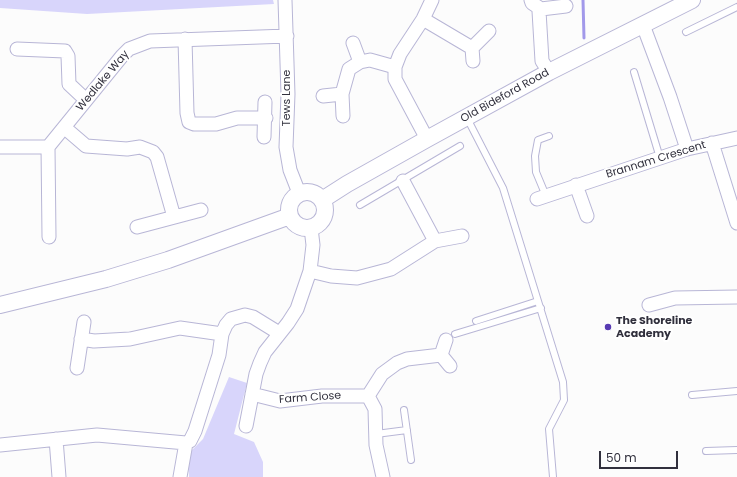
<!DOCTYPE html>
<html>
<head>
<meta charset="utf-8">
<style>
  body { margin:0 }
  #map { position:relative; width:737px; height:477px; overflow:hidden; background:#fcfcfc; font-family:Poppins,sans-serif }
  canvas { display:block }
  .scale { position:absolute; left:599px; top:451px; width:79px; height:18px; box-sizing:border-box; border:2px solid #31303d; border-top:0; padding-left:5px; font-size:12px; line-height:14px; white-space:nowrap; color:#31303d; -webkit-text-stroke:3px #fff; paint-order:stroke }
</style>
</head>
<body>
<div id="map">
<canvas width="737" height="477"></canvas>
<div class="scale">50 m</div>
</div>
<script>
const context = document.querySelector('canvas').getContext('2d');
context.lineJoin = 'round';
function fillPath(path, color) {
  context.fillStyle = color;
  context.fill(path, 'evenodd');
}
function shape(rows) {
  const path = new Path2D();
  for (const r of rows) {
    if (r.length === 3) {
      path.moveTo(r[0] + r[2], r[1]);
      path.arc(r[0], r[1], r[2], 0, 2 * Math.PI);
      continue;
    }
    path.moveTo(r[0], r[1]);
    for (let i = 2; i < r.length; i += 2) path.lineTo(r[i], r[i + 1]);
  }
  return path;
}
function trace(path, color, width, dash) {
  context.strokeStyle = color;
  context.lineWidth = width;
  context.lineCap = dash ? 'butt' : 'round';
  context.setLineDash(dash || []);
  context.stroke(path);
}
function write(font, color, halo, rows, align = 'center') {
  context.font = font + ' Poppins,sans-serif';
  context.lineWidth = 4;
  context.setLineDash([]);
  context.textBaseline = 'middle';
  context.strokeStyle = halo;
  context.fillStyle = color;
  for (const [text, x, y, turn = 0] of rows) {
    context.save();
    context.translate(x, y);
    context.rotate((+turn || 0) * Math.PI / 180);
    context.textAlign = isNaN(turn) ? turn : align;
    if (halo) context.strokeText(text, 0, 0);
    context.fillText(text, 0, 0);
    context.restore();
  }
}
const green = shape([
  [0,0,273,0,274,4,87,14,0,8],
  [229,377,247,383,234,434,254,442,263,462,263,477,189,477,188,454,203,439]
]);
const stream = shape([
  [583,0,584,38]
]);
const service = shape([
  [686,32,737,7],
  [634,72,660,158],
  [467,118,503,188,563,382,564,400,549,429,553,477],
  [546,196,536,172,535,156,538,140,549,136],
  [360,205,460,146],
  [476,321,538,301],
  [455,334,541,308],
  [692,395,737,391],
  [404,410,411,460],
  [376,434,407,430],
  [706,451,737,450]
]);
const minor = shape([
  [285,0,288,94,286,147,290,170,299,193],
  [531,0,532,3,541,9],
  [423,19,472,48,489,31],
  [643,25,670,97,687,149],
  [185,39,187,113,189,122,194,124,216,124,237,118,266,118],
  [353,43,360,62],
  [472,48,473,61],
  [17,49,65,51,68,56,69,84,86,100],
  [549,72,542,61,539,11,541,9,566,6],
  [323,96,342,94],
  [343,116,342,94,349,69,360,62,370,60,395,67],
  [65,128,86,146,127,149,140,147,153,152,157,157,174,217],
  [264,137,265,102],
  [427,139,395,79,395,67,400,54,423,19,432,0],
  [712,143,737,223],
  [0,147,48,147],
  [403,181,435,241],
  [576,185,587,216],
  [537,199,687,149,737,138],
  [137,227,201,210],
  [49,237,48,147,122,56,129,49,150,41,287,36],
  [310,271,331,276,357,278,391,269,435,241,462,236],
  [649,305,675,298,737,297],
  [81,339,94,341,130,339,180,328,222,334],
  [446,340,441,355,450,366],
  [77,368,84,322],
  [252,394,280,401,322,396,368,396,382,374,397,363,407,359,441,355],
  [368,396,375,409,376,445,383,477],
  [246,426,256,374,260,363,265,352,288,323,297,309,310,271,313,245,311,228],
  [56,439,59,477],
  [0,445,97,435,186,443,190,441,195,431,219,355,222,334,226,325,231,319,245,315,253,317,279,333],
  [180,477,186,443]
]);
const tertiary = shape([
  [307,210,18],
  [322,200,347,184,427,139,549,72,692,0],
  [0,305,106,279,168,260,290,216]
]);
const markers = [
  [608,327,4,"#583bb3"]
];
const streetNames = [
  ["Wedlake Way",103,81,-50],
  ["Old Bideford Road",505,96,-29],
  ["Tews Lane",287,98,-90],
  ["Brannam Crescent",656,160,-17],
  ["Farm Close",310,398,-4]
];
const poiNames = [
  ["The Shoreline",616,321],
  ["Academy",616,334]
];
fillPath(green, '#d8d5fb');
trace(stream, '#a299ea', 3);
trace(service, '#b8b6d6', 8);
trace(minor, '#b8b6d6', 15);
trace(tertiary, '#b8b6d6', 18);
trace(service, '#fff', 6);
trace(minor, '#fff', 13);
trace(tertiary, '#fff', 16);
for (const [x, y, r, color] of markers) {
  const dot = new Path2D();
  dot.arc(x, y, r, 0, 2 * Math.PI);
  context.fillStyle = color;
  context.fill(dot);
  trace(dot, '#fff', 1.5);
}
write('11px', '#31303d', '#fff', streetNames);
write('bold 11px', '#31303d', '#fff', poiNames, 'left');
</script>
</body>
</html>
